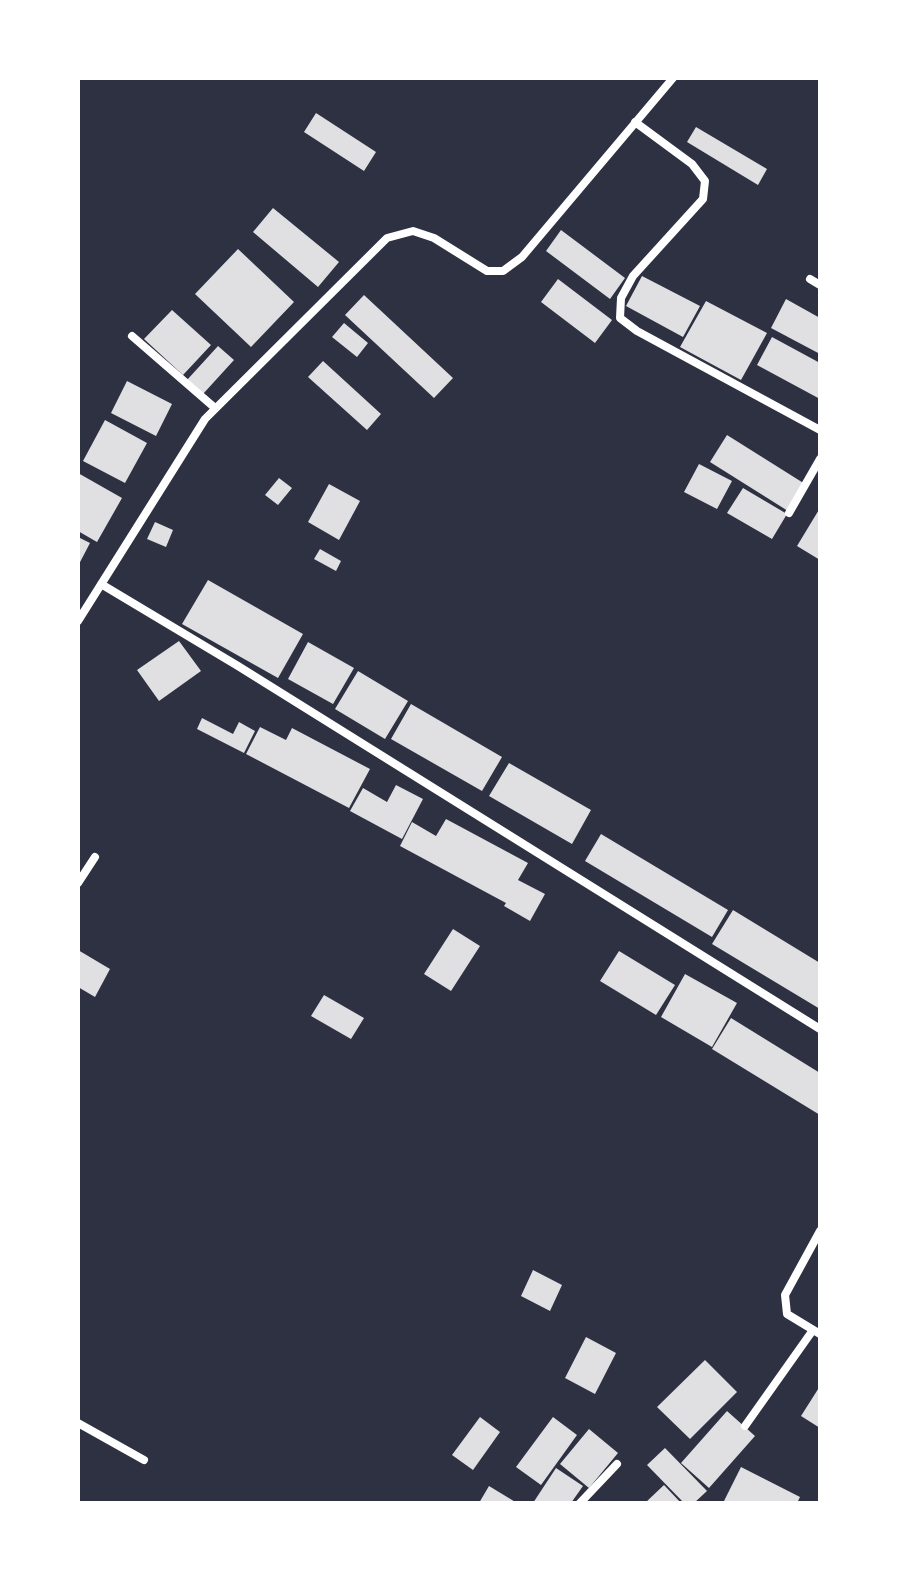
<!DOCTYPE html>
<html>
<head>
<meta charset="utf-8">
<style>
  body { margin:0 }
  #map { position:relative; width:898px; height:1581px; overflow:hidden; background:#2d3142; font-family:Signika,sans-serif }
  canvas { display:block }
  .frame { position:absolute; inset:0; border:80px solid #fff; pointer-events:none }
</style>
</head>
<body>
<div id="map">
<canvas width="898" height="1581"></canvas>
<div class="frame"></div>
</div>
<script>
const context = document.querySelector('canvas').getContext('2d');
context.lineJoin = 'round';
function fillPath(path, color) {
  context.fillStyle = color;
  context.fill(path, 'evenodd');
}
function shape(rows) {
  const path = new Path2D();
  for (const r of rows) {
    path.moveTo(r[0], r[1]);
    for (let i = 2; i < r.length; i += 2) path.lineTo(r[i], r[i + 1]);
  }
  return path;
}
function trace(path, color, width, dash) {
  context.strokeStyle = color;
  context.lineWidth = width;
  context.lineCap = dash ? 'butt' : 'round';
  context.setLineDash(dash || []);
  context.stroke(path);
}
const building = shape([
  [316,113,376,152,364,171,304,132],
  [696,127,767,169,758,185,687,142],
  [273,208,339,262,318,287,253,232],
  [561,230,625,278,610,299,546,251],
  [238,249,294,302,251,347,195,294],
  [642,276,700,306,683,337,626,306],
  [558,279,612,320,595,343,541,302],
  [364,295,453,378,434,398,345,315],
  [786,299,820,318,820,354,771,328],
  [706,301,767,333,741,380,680,347],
  [172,310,211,345,183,375,144,339],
  [344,323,368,343,357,357,332,337],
  [772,337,820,363,820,399,757,365],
  [218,346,234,360,203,394,187,380],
  [323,361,381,414,367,430,308,377],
  [127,381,172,404,156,436,111,413],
  [105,420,147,443,125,483,83,461],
  [727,435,805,484,788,511,710,462],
  [699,464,732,481,717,509,684,492],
  [78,473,122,498,97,542,78,531],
  [279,478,292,488,278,505,265,495],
  [329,484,360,501,339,540,308,522],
  [743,488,787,514,772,539,727,513],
  [820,508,820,560,797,546],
  [155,522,173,530,166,547,147,539],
  [78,537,90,543,78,566],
  [320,549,341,561,336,571,314,559],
  [208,580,303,634,278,678,182,624],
  [179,641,201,671,159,701,137,670],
  [308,642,354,668,333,704,288,679],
  [358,671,408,701,385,739,335,709],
  [411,704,502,757,482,791,391,739],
  [202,718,233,734,239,722,255,731,244,753,197,729],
  [260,727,286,740,292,728,370,769,349,808,246,754],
  [509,763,591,810,572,844,489,796],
  [396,785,423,799,402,839,350,811,363,788,387,802],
  [446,819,528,863,518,880,545,894,530,921,504,906,506,903,400,846,412,822,436,836],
  [601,834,728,910,712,937,585,861],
  [733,910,820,963,820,1009,712,944],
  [453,929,480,946,451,991,424,974],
  [78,950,110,969,95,997,78,987],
  [619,951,675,985,656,1015,600,981],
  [685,974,737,1003,712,1047,661,1017],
  [324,995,364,1018,351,1039,311,1016],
  [731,1018,820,1073,820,1115,712,1049],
  [533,1270,562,1285,550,1311,521,1296],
  [586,1337,616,1353,595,1394,565,1378],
  [705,1360,737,1392,690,1439,657,1407],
  [820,1386,820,1428,801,1416],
  [727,1411,755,1436,709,1488,681,1463],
  [480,1417,500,1432,473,1470,452,1455],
  [553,1417,577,1435,541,1485,516,1467],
  [589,1429,618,1453,589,1488,560,1464],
  [665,1448,707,1491,694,1503,684,1503,647,1465],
  [741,1467,800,1497,797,1503,723,1503],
  [556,1468,583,1486,571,1503,533,1503],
  [664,1485,681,1503,645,1503],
  [489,1486,517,1503,479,1503]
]);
const minor = shape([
  [635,122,692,164,705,181,703,199,633,276,621,298,620,318,637,331,820,430],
  [810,279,820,285],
  [132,336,215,408],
  [789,513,820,459],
  [101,584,238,666,820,1029],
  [78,621,205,419,387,238,413,231,434,238,487,271,503,271,522,257,673,78],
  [78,883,95,857],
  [820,1231,785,1295,787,1314,820,1334],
  [78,1423,144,1460],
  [745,1426,813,1330],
  [580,1503,617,1464]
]);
fillPath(building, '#e0e0e3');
trace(minor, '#fff', 8);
</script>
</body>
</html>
